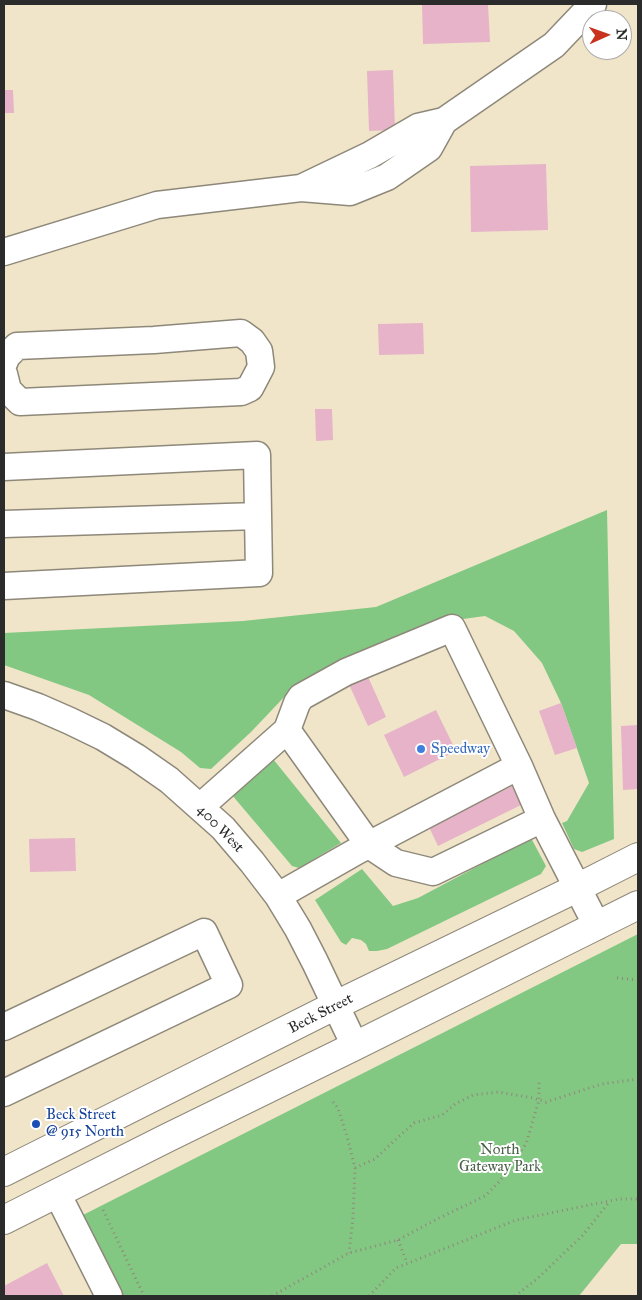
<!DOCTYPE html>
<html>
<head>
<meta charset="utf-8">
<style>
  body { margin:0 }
  #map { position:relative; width:642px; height:1300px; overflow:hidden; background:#f0e5c9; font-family:"IM FELL Great Primer",serif }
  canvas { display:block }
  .frame { position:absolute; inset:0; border:5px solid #2b2b2b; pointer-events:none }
  .north { position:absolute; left:582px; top:10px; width:50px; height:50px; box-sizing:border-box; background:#fff; border:1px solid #aaa; border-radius:50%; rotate:88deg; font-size:14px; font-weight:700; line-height:20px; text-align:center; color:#2b2b2b }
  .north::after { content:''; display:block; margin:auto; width:18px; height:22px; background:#c8321e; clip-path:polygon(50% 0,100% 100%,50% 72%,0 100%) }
</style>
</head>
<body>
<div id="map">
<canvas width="642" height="1300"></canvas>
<div class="frame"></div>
<div class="north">N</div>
</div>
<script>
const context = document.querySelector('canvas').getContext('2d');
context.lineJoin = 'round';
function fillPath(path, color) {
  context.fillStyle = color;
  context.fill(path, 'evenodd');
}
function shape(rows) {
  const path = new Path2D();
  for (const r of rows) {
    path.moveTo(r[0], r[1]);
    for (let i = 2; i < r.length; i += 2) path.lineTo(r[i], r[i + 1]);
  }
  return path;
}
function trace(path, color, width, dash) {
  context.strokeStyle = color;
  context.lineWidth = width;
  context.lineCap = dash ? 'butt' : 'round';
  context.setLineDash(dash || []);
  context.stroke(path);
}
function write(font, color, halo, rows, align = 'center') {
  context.font = font + ' "IM FELL Great Primer",serif';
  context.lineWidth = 4;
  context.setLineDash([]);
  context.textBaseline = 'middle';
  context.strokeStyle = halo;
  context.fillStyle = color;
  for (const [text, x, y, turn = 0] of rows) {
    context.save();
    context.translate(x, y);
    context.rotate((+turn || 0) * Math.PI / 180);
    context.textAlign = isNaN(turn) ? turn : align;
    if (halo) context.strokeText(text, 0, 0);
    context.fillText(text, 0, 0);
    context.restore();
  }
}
const green = shape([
  [607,510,614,839,582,852,574,849,562,823,567,821,589,783,561,703,542,663,514,631,485,616,434,623,288,693,251,732,211,769,200,768,181,752,89,695,4,665,4,633,243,621,376,607],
  [273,759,341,843,299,868,292,866,232,795],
  [531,838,546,866,541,874,387,949,377,951,369,951,366,944,361,940,352,938,346,945,341,942,315,900,362,869,393,906,418,898],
  [638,934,638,1244,621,1244,579,1296,114,1296,75,1219]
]);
const building = shape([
  [422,4,488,4,490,42,423,44],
  [393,70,395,130,369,131,367,71],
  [4,90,13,90,14,113,4,113],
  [546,164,548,230,471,232,470,166],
  [423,323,424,354,379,355,378,324],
  [315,409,332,409,333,440,316,441],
  [365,670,386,717,368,726,346,678],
  [561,703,577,748,555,755,539,711],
  [436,710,456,751,404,777,384,735],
  [638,725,638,789,623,790,621,726],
  [512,786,521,805,438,846,429,827],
  [75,838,76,871,30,872,29,839],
  [47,1263,64,1296,4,1296,4,1286]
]);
const path = shape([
  [617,978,638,980],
  [333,1102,338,1108,348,1140,355,1168,353,1217,349,1253],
  [355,1168,375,1159,395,1140,414,1123,442,1115,455,1104,473,1095,498,1092,533,1098,546,1102,602,1084,638,1079],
  [103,1210,144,1296],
  [398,1240,407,1263],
  [272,1296,349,1253,398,1240,439,1218,485,1196,499,1182,526,1144,539,1100,539,1082],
  [369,1296,396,1268,516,1220,619,1199,638,1199],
  [515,1296,537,1279,583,1235,610,1201]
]);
const minor = shape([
  [444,121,554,45,593,4],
  [4,252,157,205,301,188,350,192,387,177,429,148,444,121,418,127,370,155,301,188],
  [4,363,7,356,17,346,154,340,241,333,252,341,259,351,261,367,250,388,241,392,20,402,8,390,4,374],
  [4,467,257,455,259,573,4,586],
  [4,524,258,516],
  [4,695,38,707,70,721,103,737,136,757,169,780,223,828,252,862,278,896,298,929,315,962,355,1046],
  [287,730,297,703,301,697,346,672,452,628,519,766],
  [200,807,287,730,369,845,396,863,433,872,542,819],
  [278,896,357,851,519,766,542,819,597,926],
  [4,1027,204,932,229,985,4,1093],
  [57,1193,109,1296]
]);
const major = shape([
  [4,1172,336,1005,577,888,638,857],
  [4,1220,167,1138,355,1046,638,905]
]);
const markers = [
  [421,749,5,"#3f7fe0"],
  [36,1124,5,"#1a4fb4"]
];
const shopNames = [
  ["Speedway",431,749]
];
const streetNames = [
  ["400 West",220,829,46],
  ["Beck Street",321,1014,-27]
];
const transitNames = [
  ["Beck Street",46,1115],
  ["@ 915 North",46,1132]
];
const parkNames = [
  ["North",500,1150],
  ["Gateway Park",500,1167]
];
fillPath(green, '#83c882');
fillPath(building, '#e6b3c8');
trace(minor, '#8e887a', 29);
trace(major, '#8e887a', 30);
trace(path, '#8e887a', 3, [1, 4]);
trace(minor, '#fff', 26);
trace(major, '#fff', 28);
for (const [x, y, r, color] of markers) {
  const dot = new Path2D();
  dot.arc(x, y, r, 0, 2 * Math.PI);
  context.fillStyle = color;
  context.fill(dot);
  trace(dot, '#fff', 2);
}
write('15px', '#366cbe', '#fff', shopNames, 'left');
write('15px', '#2b2b2b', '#fff', streetNames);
write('15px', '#164399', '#fff', transitNames, 'left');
write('15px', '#4a6249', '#fff', parkNames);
</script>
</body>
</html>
